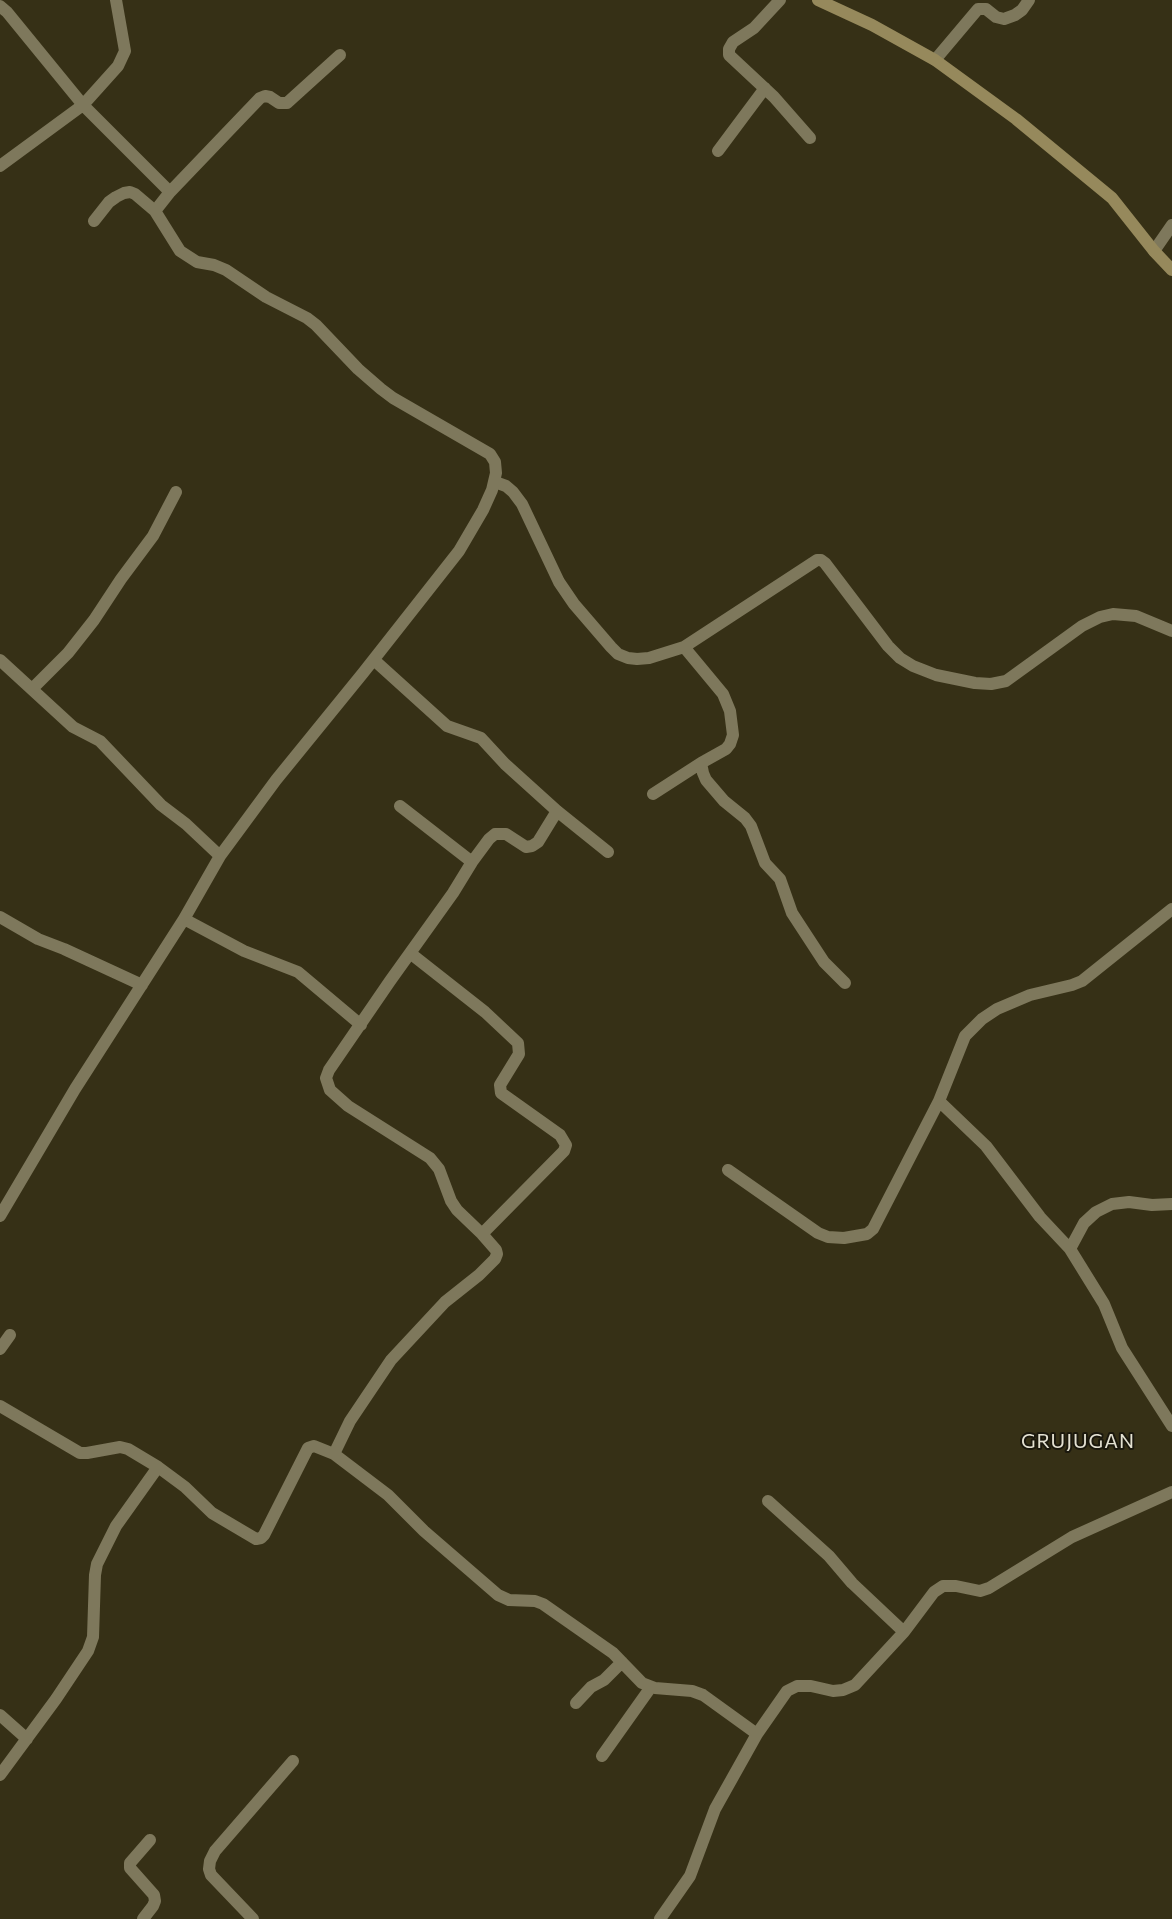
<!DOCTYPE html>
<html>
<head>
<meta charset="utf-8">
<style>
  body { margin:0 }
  canvas { display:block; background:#363016 }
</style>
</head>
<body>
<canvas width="1172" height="1919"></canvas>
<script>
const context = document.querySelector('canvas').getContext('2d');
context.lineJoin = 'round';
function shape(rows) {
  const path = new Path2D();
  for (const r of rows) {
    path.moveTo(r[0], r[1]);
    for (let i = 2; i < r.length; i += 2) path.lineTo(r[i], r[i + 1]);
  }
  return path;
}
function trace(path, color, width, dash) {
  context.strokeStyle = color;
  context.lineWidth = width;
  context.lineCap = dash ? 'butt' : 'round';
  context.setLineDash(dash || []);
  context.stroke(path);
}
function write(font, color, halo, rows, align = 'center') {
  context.font = font + ' Commissioner,sans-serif';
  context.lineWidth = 4;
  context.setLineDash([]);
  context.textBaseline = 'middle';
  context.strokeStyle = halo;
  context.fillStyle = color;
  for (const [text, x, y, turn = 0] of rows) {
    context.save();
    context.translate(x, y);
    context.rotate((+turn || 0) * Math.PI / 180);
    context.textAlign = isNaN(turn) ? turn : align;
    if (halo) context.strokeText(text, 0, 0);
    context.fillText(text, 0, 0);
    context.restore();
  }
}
const street = shape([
  [780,0,754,28,733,42,729,49,729,55,774,97,810,138],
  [0,6,7,12,83,105,170,192,155,211,180,251,197,262,214,265,226,270,266,297,307,318,316,325,358,369,381,389,393,398,490,454,495,462,496,473,492,490,483,510,459,551,363,673,276,780,220,856,184,919,75,1089,0,1216],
  [935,60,978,9,986,9,996,17,1004,19,1015,15,1022,10,1029,0],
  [718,151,765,88],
  [0,166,83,105,118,66,125,51,116,0],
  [170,192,260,98,265,96,270,97,279,103,287,103,340,55],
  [94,221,109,202,116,197,124,193,130,192,135,194,155,211],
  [1154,251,1172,225],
  [495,482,506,486,513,492,522,504,559,582,574,604,611,647,618,654,628,658,637,659,649,658,684,647,723,694,730,711,733,735,730,744,726,749,701,763,703,773,706,780,724,801,745,818,751,826,765,863,780,879,792,913,824,962,845,983],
  [684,647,817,560,821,560,825,563,888,646,900,658,913,666,936,675,975,683,991,684,1006,681,1082,626,1100,617,1113,614,1136,616,1172,631],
  [0,660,73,727,100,741,161,805,186,824,220,856],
  [374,660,447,726,481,738,505,764,557,811,608,852],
  [32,689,68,653,94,620,121,579,153,536,176,492],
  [653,794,701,763],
  [400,806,472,862],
  [0,917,38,939,64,949,142,985],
  [184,919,244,951,298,972,361,1025],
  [410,953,485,1012,518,1043,519,1054,500,1085,501,1093,560,1135,566,1145,564,1151,482,1234,496,1250,497,1254,495,1259,479,1275,445,1302,391,1360,350,1421,334,1454,388,1495,424,1531,498,1595,509,1600,535,1601,543,1604,613,1653,642,1683,655,1688,692,1691,703,1695,757,1734],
  [939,1101,986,1146,1040,1217,1070,1249,1104,1304,1122,1348,1172,1426],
  [728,1170,818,1233,828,1237,844,1238,867,1234,873,1229,939,1101,965,1036,982,1019,997,1009,1030,995,1072,985,1082,981,1172,909],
  [482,1234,457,1210,451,1201,439,1169,430,1158,348,1106,330,1090,326,1078,329,1070,390,981,453,893,472,862,489,839,495,834,506,834,526,847,532,846,538,842,557,811],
  [1070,1249,1084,1223,1096,1212,1112,1204,1129,1202,1152,1205,1172,1204],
  [0,1349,10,1335],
  [0,1406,80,1453,87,1453,120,1447,128,1449,158,1467,185,1487,212,1513,256,1539,261,1538,264,1535,308,1448,314,1446,334,1454],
  [768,1501,829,1556,852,1583,904,1632],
  [576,1703,591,1687,604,1680,622,1662],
  [0,1715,27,1739],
  [602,1756,651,1687],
  [0,1775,56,1699,88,1651,93,1637,95,1575,97,1564,116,1526,158,1467],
  [143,1919,153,1906,155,1901,154,1895,130,1868,130,1863,150,1840],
  [253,1919,211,1875,209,1869,210,1861,215,1851,293,1761],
  [660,1919,690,1876,715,1809,757,1734,787,1691,797,1686,811,1686,833,1691,843,1690,855,1685,904,1632,934,1592,943,1586,956,1586,980,1591,989,1588,1072,1537,1172,1492]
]);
const secondary = shape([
  [818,0,872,25,935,60,1016,119,1112,198,1154,251,1172,270]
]);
const quarterNames = [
  ["GRUJUGAN",1078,1441]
];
trace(street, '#7e785c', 12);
trace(secondary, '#96895c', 12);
context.letterSpacing = '1px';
write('20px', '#e4e1d2', '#1b180d', quarterNames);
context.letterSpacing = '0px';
</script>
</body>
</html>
